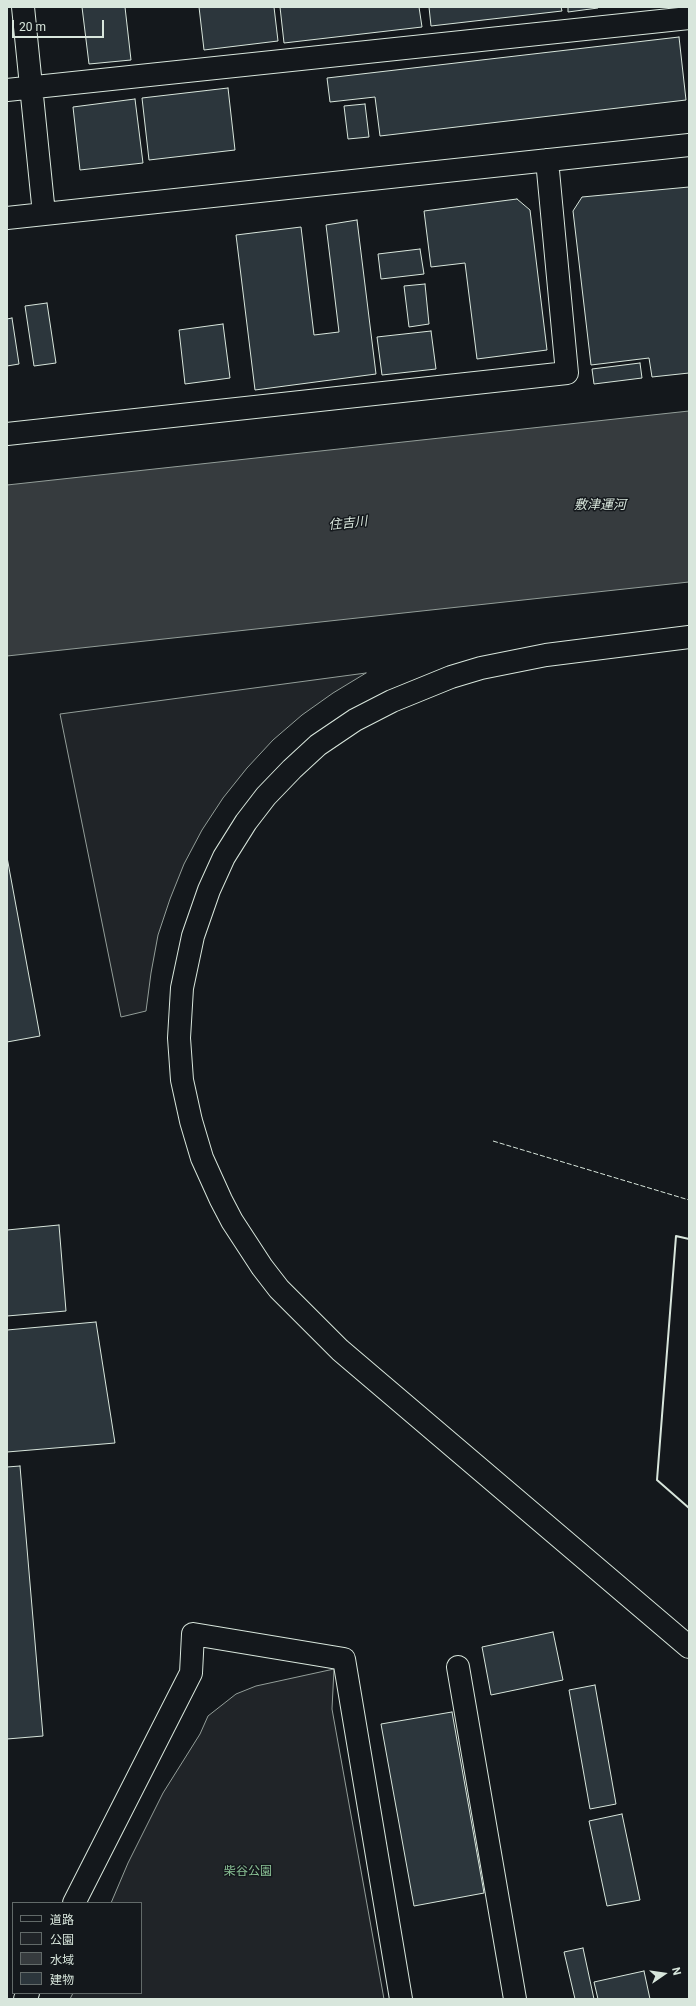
<!DOCTYPE html>
<html>
<head>
<meta charset="utf-8">
<style>
  body { margin:0 }
  #map { position:relative; width:696px; height:2006px; overflow:hidden; background:#14181c; font-family:Roboto,"Noto Sans JP",sans-serif }
  canvas { display:block }
  .frame { position:absolute; inset:0; border:8px solid #d8e6dc; pointer-events:none }
  .legend { position:absolute; left:12px; top:1902px; width:130px; height:92px; box-sizing:border-box; background:#14181c; border:1px solid #626a69; margin:0; padding:5px 7px; list-style:none; font-size:12px; color:#d8e6dc }
  .legend li { display:flex; align-items:center; gap:8px; height:20px }
  .legend b { width:20px; border:1px solid #626a69 }
  .north { position:absolute; left:644px; top:1954px; width:40px; height:40px; -webkit-text-stroke:3px #14181c; paint-order:stroke; rotate:77deg; font-size:11px; font-weight:700; line-height:16px; text-align:center; color:#d8e6dc }
  .north::after { content:''; display:block; margin:auto; width:14px; height:18px; background:#d8e6dc; clip-path:polygon(50% 0,100% 100%,50% 72%,0 100%) }
  .scale { position:absolute; left:12px; top:20px; width:92px; height:18px; box-sizing:border-box; border:2px solid #d8e6dc; border-top:0; padding-left:5px; font-size:12px; line-height:14px; white-space:nowrap; color:#d8e6dc; -webkit-text-stroke:3px #14181c; paint-order:stroke }
</style>
</head>
<body>
<div id="map">
<canvas width="696" height="2006"></canvas>
<div class="frame"></div>
<ul class="legend">
<li><b style="height:5px;background:#14181c"></b>道路</li>
<li><b style="height:11px;background:#202428"></b>公園</li>
<li><b style="height:11px;background:#363b3e"></b>水域</li>
<li><b style="height:11px;background:#2c363c"></b>建物</li>
</ul>
<div class="north">N</div>
<div class="scale">20 m</div>
</div>
<script>
const context = document.querySelector('canvas').getContext('2d');
context.lineJoin = 'round';
function fillPath(path, color) {
  context.fillStyle = color;
  context.fill(path, 'evenodd');
}
function shape(rows) {
  const path = new Path2D();
  for (const r of rows) {
    path.moveTo(r[0], r[1]);
    for (let i = 2; i < r.length; i += 2) path.lineTo(r[i], r[i + 1]);
  }
  return path;
}
function trace(path, color, width, dash) {
  context.strokeStyle = color;
  context.lineWidth = width;
  context.lineCap = dash ? 'butt' : 'round';
  context.setLineDash(dash || []);
  context.stroke(path);
}
function write(font, color, halo, rows, align = 'center') {
  context.font = font + ' Roboto,"Noto Sans JP",sans-serif';
  context.lineWidth = 3;
  context.setLineDash([]);
  context.textBaseline = 'middle';
  context.strokeStyle = halo;
  context.fillStyle = color;
  for (const [text, x, y, turn = 0] of rows) {
    context.save();
    context.translate(x, y);
    context.rotate((+turn || 0) * Math.PI / 180);
    context.textAlign = isNaN(turn) ? turn : align;
    if (halo) context.strokeText(text, 0, 0);
    context.fillText(text, 0, 0);
    context.restore();
  }
}
const green = shape([
  [366,673,333,693,302,715,273,740,247,768,223,798,202,830,184,864,170,899,158,935,151,973,146,1011,121,1017,60,714,366,673],
  [334,1669,332,1709,384,1999,70,1999,73,1993,141,1993,141,1903,111,1903,128,1863,163,1793,200,1734,208,1716,236,1694,256,1686,334,1669]
]);
const water = shape([
  [689,411,689,582,7,656,7,485,689,411]
]);
const building = shape([
  [82,7,125,7,131,60,89,64,82,7],
  [199,7,274,7,278,41,204,50,199,7],
  [280,7,419,7,422,27,284,43,280,7],
  [429,7,561,7,562,11,431,26,429,7],
  [568,7,598,7,598,8,568,12,568,7],
  [679,37,686,100,380,136,375,97,330,102,327,78,679,37],
  [228,88,235,150,149,160,142,98,228,88],
  [135,99,143,163,80,170,73,107,135,99],
  [365,104,369,137,348,139,344,106,365,104],
  [689,187,689,373,652,377,649,358,591,365,573,211,582,197,689,187],
  [517,199,530,210,547,350,477,359,465,263,431,267,424,211,517,199],
  [357,220,376,374,255,390,236,235,301,227,314,335,339,332,326,225,357,220],
  [420,249,424,274,381,279,378,254,420,249],
  [425,284,429,324,409,327,404,286,425,284],
  [47,303,56,363,34,366,25,306,47,303],
  [12,318,19,364,7,366,7,319,12,318],
  [223,324,230,378,185,384,179,330,223,324],
  [431,331,436,369,382,375,377,337,431,331],
  [640,363,642,378,594,384,592,369,640,363],
  [7,857,40,1036,7,1042,7,857],
  [59,1225,66,1311,7,1316,7,1230,59,1225],
  [96,1322,115,1443,7,1452,7,1330,96,1322],
  [20,1466,43,1736,7,1739,7,1467,20,1466],
  [553,1632,563,1680,491,1695,482,1647,553,1632],
  [595,1685,616,1804,590,1809,569,1690,595,1685],
  [452,1712,484,1893,414,1906,381,1724,452,1712],
  [622,1814,640,1900,607,1906,589,1821,622,1814],
  [583,1948,594,1999,575,1999,564,1952,583,1948],
  [644,1971,650,1999,598,1999,594,1982,644,1971]
]);
const minor = shape([
  [23,7,44,214],
  [7,90,689,18],
  [7,218,689,145],
  [7,434,567,373,547,160],
  [689,637,546,655,481,668,451,677,392,701,355,720,318,745,292,769,266,796,246,822,224,857,209,890,193,936,182,988,179,1038,182,1080,191,1121,202,1158,221,1200,232,1221,262,1267,279,1289,340,1350,689,1647],
  [458,1667,515,1999],
  [74,1903,191,1673,193,1634,344,1659,401,1999],
  [25,1999,28,1993]
]);
const fence = shape([
  [493,1141,689,1200]
]);
const wall = shape([
  [689,1239,676,1236,657,1480,689,1508]
]);
const parkNames = [
  ["柴谷公園",248,1872]
];
const waterNames = [
  ["敷津運河",600,506],
  ["住吉川",348,524,-6]
];
fillPath(green, '#202428');
trace(green, '#939e99', 1);
fillPath(water, '#363b3e');
trace(water, '#939e99', 1);
fillPath(building, '#2c363c');
trace(building, '#d8e6dc', 1);
trace(minor, '#d8e6dc', 24);
trace(minor, '#14181c', 22);
trace(fence, '#d8e6dc', 1, [5, 2]);
trace(wall, '#d8e6dc', 2);
write('12px', '#8ac095', '#14181c', parkNames);
write('italic 13px', '#d8e6dc', '#14181c', waterNames);
</script>
</body>
</html>
